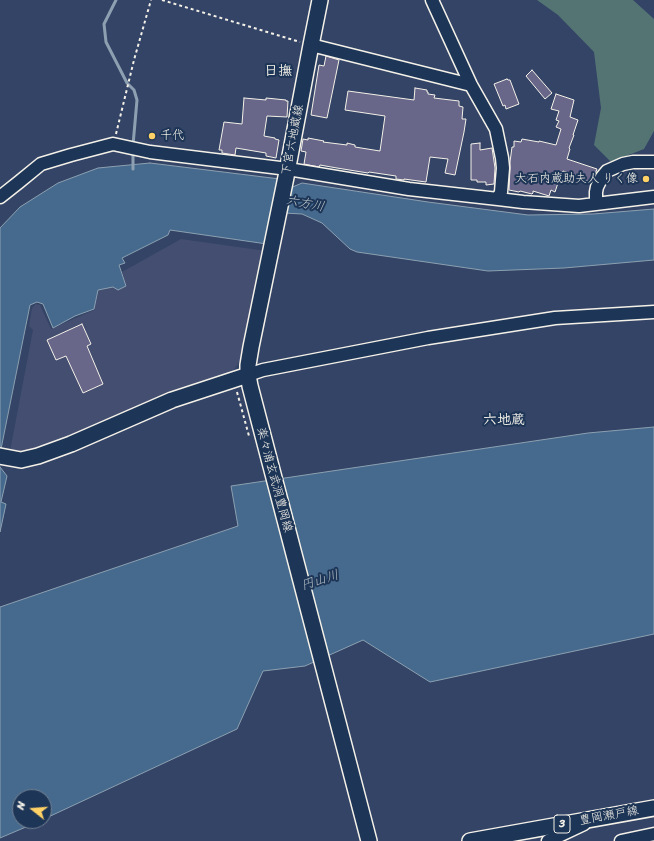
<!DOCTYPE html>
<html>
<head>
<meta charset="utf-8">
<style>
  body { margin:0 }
  #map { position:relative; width:654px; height:841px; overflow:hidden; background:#344466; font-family:Sriracha,sans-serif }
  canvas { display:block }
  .north { position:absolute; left:12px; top:789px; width:40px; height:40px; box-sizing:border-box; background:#1d3557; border:1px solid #738091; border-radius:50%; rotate:287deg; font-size:11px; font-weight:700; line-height:16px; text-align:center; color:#f4f1e8 }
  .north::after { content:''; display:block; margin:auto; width:14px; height:18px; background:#ffd166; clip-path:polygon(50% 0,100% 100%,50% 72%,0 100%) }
</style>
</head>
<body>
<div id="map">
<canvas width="654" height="841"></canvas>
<div class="north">N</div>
</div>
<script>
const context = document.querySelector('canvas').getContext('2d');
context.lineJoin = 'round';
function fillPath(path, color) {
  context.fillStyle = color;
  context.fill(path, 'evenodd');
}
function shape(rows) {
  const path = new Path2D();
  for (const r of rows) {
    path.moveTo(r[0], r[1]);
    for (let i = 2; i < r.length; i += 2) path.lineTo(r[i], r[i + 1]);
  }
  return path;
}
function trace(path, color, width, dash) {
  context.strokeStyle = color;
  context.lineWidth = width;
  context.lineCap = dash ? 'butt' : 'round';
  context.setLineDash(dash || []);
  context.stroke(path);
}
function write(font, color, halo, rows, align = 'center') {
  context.font = font + ' Sriracha,"Klee One",sans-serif';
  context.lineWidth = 4;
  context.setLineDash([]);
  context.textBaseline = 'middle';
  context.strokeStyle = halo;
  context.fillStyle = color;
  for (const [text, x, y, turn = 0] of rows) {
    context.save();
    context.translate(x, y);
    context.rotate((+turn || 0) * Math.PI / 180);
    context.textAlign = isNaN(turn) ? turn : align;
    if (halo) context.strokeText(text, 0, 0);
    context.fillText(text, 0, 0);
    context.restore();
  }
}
const built = shape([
  [181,239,266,251,245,352,234,370,227,375,42,450,20,453,10,451,33,330,29,326,32,308,36,304,40,305,51,329,94,310,99,290,113,287,118,290,126,286,122,272]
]);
const green = shape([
  [537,0,633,0,654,19,654,131,644,149,611,162,594,145,601,108,594,52,558,15]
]);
const water = shape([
  [150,163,280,179,288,189,302,183,428,202,528,215,593,214,654,209,654,260,564,268,488,271,357,252,350,249,322,223,302,214,284,213,267,244,170,230,168,235,122,258,125,263,119,265,126,286,118,290,113,287,98,290,94,309,75,316,53,328,43,304,37,302,30,305,0,454,0,228,20,207,58,183,98,168,150,163],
  [654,427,654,634,430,682,363,640,305,666,263,671,237,729,44,819,44,797,20,797,20,821,40,821,0,838,0,607,238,526,231,486,588,433,654,427],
  [0,467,7,476,1,502,6,504,0,532,0,467]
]);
const stream = shape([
  [116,0,104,24,106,42,127,83,134,90,137,100,133,145],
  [133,152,133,169]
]);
const building = shape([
  [326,56,339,60,327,118,311,115,319,65,324,66,326,56],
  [532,70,552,93,545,99,526,76,532,70],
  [507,79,508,80,510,80,519,104,506,109,505,105,503,106,494,84,507,79],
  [415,88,427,90,427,92,428,92,428,94,435,95,434,98,459,101,459,106,463,107,462,119,466,119,464,132,455,175,445,173,448,159,430,157,426,182,404,179,404,180,396,179,396,176,369,172,368,173,337,168,320,165,319,167,304,164,306,152,301,151,303,139,308,140,308,138,324,141,323,142,347,145,347,143,355,145,355,147,380,151,385,116,345,110,348,91,414,100,415,88],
  [556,94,574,100,570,117,578,120,573,135,574,135,569,148,570,149,567,159,597,169,595,174,591,182,585,180,585,178,563,171,559,183,558,183,555,192,551,190,549,196,533,191,533,193,532,194,520,191,519,192,509,190,510,168,510,162,512,147,514,147,514,141,521,142,522,139,539,142,539,141,556,145,561,129,556,127,559,121,556,120,559,111,551,109,556,94],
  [244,98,266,100,266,98,286,100,286,101,288,101,287,117,267,116,264,136,275,138,275,139,279,140,276,158,266,156,266,153,236,148,235,155,222,153,222,150,219,150,224,122,242,124,244,98],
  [480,143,480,150,492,148,495,168,494,184,486,185,486,182,477,182,477,180,471,180,471,144,480,143],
  [82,324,91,344,87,346,103,384,83,393,66,356,56,360,47,340,82,324]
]);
const path = shape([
  [162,0,300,42],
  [116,134,134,60,151,0],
  [237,392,249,436]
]);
const minor = shape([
  [432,0,471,85,496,129,502,158,503,168,501,192,498,199],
  [311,45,471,85],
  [0,197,19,182,41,164,71,155,113,144,150,152,288,169,409,189,498,199,523,202,579,206,654,197],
  [596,204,596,192,597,187,602,177,607,171,623,164,633,162,654,162],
  [248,375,263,370,428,338,555,318,654,312],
  [548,841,584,824],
  [621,841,654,834]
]);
const major = shape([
  [320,0,311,45,286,177,251,347,248,365,248,375,250,386,369,841],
  [0,456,21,460,38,456,71,444,172,400,248,375],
  [470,841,654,808]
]);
const markers = [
  [152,136,4,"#ffd166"],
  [646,179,4,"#ffd166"]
];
const shields = [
  [562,824,16]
];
const shieldNames = [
  ["3",562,824]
];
const poiNames = [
  ["千代",160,136],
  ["大石内蔵助夫人 りく像",638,179,"right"]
];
const streetNames = [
  ["下宮六地蔵線",293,140,-79],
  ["楽々浦玄武洞豊岡線",274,480,75],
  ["豊岡瀬戸線",609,816,-10]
];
const waterNames = [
  ["六方川",305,204,11],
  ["円山川",320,581,-18]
];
const quarterNames = [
  ["日撫",278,71],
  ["六地蔵",504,420]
];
fillPath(built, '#444e70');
fillPath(green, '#537473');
fillPath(water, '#466a8d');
trace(water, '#8ca0b1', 1);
trace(stream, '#8ca0b1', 3);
fillPath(building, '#696789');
trace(building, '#f4f1e8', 1);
trace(minor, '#f4f1e8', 15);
trace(major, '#f4f1e8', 18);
trace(path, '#f4f1e8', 2, [3, 3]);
trace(minor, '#1d3557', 12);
trace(major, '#1d3557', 15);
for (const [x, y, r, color] of markers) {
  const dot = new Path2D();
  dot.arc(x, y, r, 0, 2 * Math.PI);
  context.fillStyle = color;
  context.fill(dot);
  trace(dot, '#1d3557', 1.5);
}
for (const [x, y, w] of shields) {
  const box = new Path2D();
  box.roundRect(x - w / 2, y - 9, w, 18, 3);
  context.fillStyle = '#1d3557';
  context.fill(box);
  trace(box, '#f4f1e8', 1);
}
write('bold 11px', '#f4f1e8', null, shieldNames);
write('12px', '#f4f1e8', '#1d3557', poiNames, 'left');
write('12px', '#f4f1e8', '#1d3557', streetNames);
write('italic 13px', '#b7c2c8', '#1d3557', waterNames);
write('bold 14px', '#f4f1e8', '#1d3557', quarterNames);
</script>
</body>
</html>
